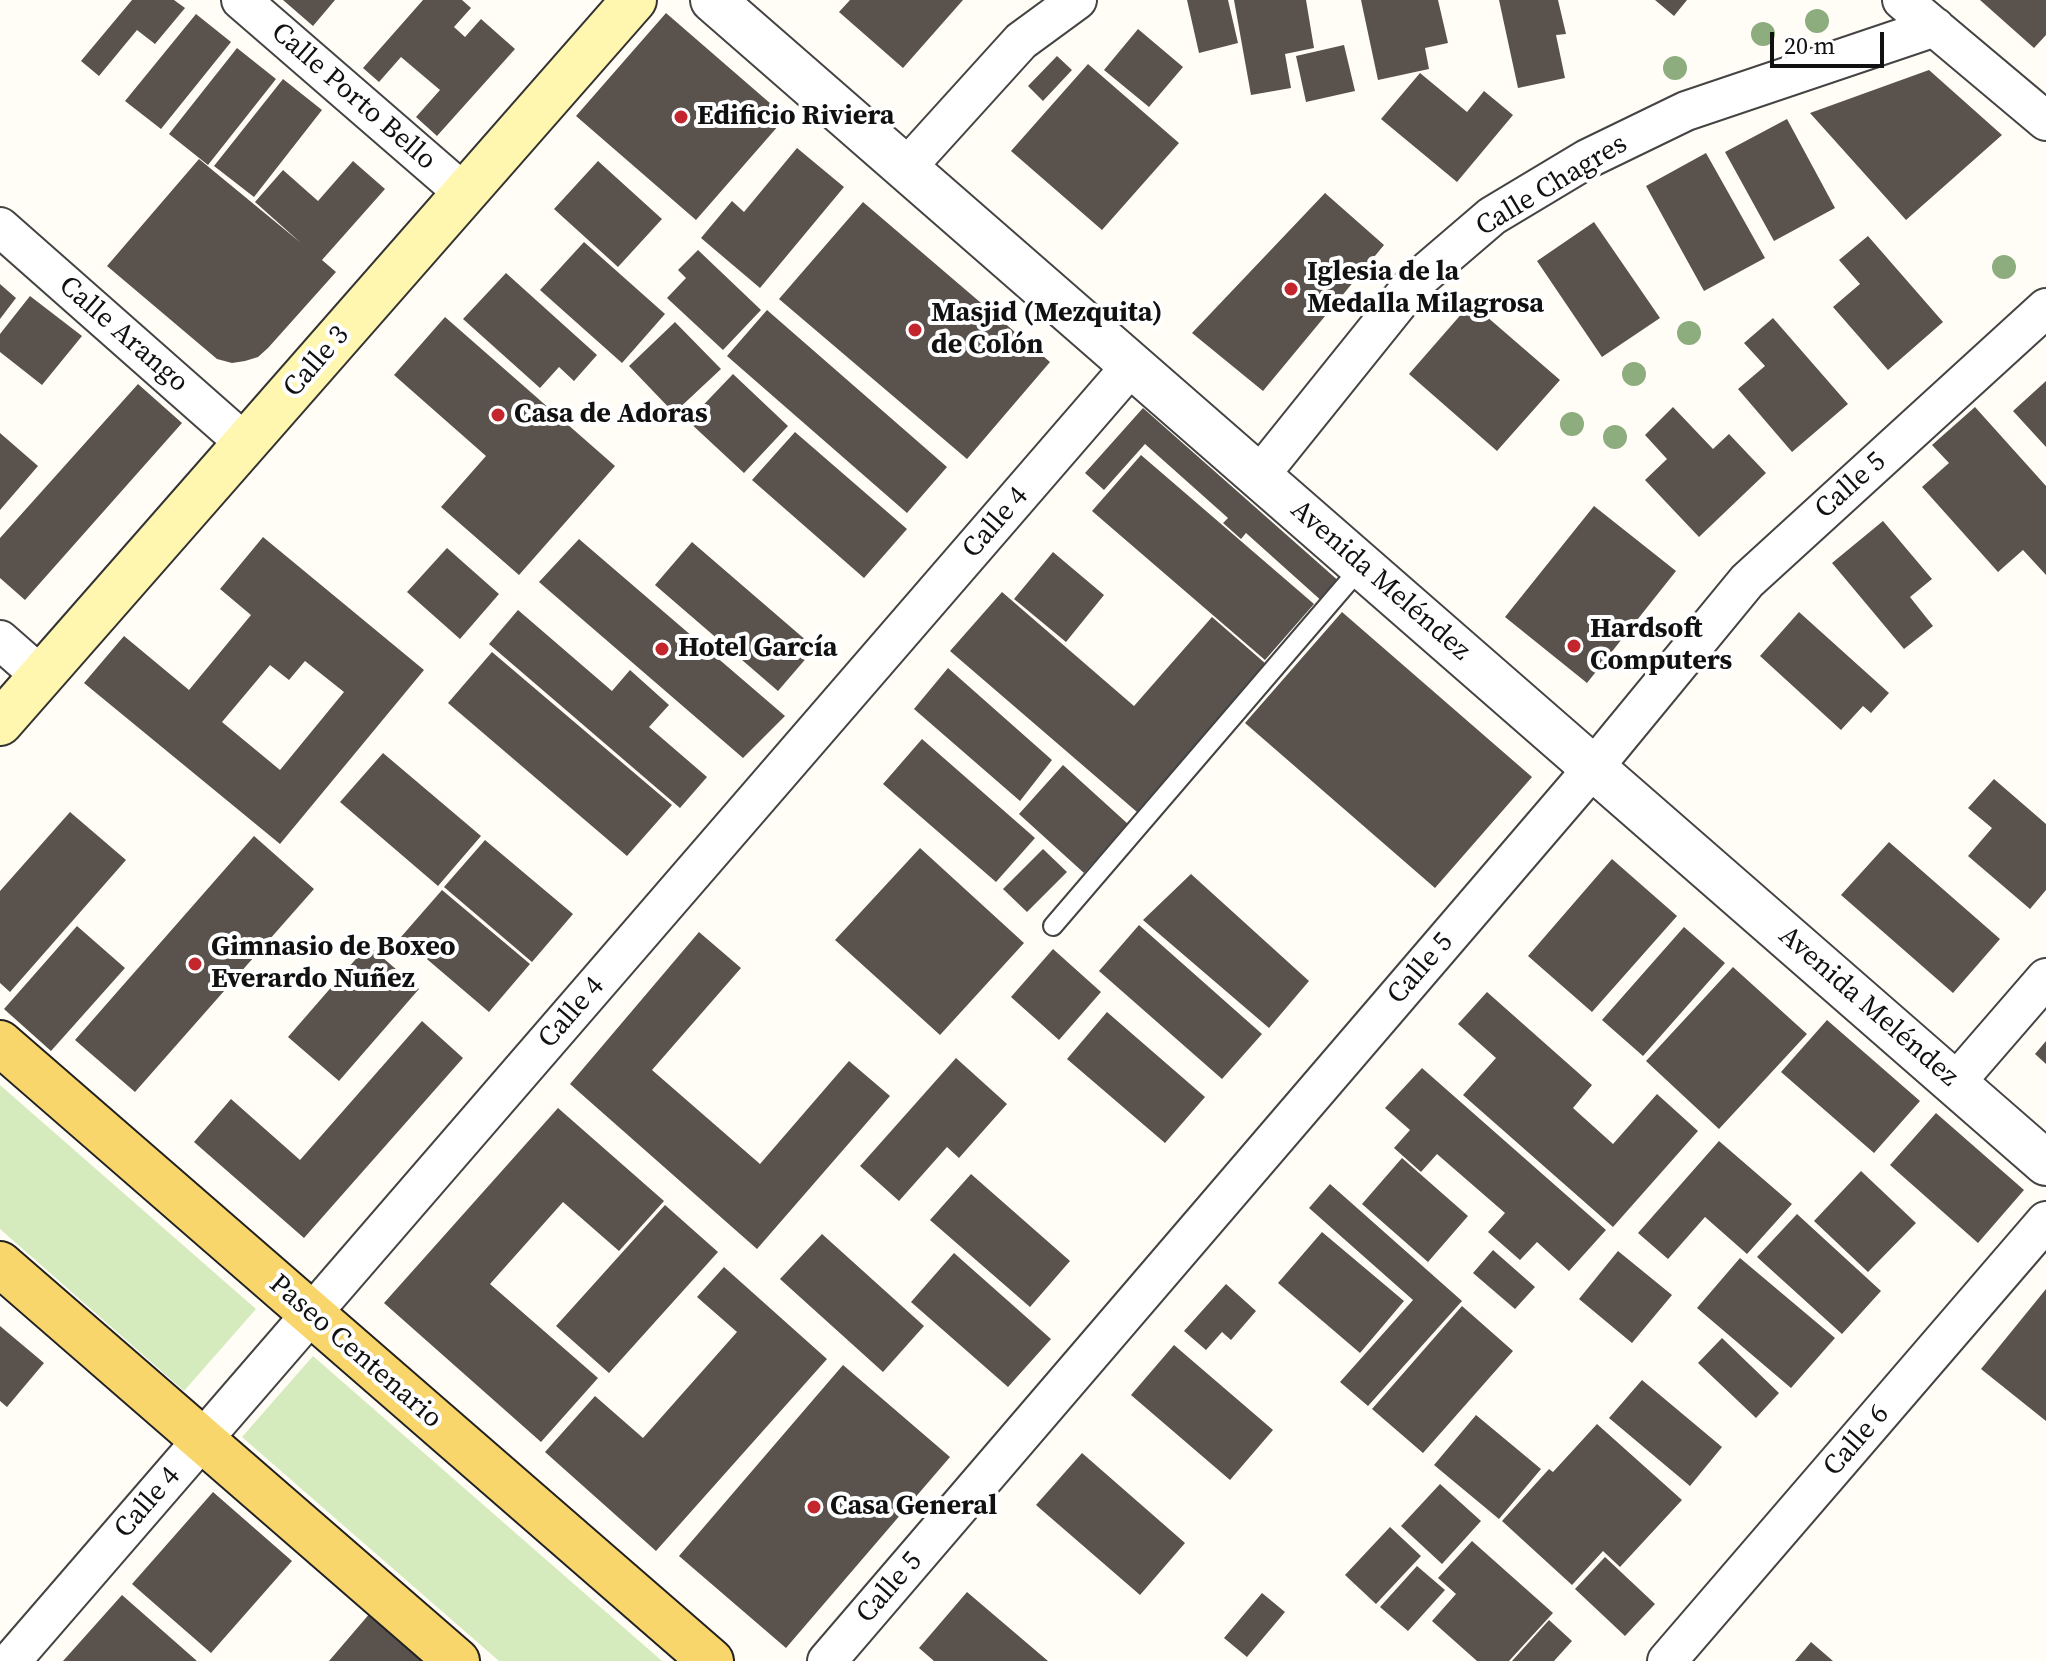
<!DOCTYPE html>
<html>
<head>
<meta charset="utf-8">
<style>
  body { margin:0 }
  #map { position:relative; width:2046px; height:1661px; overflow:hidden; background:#fffdf5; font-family:"Source Serif 4",serif }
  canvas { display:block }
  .scale { position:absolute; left:1770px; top:32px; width:114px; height:36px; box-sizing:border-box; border:4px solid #111; border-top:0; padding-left:10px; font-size:24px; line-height:28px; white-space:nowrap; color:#111; -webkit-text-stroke:6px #fff; paint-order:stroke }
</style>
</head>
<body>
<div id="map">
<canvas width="2046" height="1661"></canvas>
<div class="scale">20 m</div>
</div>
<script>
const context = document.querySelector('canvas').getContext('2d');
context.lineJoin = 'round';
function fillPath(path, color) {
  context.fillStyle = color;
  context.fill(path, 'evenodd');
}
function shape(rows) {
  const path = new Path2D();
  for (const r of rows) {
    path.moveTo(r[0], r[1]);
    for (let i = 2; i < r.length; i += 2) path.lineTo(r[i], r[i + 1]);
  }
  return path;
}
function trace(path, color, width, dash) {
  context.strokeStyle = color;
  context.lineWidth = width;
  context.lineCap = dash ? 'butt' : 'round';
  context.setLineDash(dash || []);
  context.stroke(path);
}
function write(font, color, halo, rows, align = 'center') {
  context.font = font + ' "Source Serif 4",serif';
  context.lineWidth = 8;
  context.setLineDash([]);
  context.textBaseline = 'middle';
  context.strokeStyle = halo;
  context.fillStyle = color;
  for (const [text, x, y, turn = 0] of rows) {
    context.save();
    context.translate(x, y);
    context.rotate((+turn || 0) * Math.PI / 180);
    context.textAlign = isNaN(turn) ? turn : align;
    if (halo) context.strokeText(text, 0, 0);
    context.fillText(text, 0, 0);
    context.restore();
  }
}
const green = shape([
  [0,1085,256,1309,184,1391,0,1229],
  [313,1356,662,1661,663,1661,499,1661,242,1437]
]);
const building = shape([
  [132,0,174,0,185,8,155,44,137,30,99,76,81,61],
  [283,0,335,0,313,26],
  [423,0,462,0,471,8,454,27,465,37,481,19,515,49,437,136,416,117,440,90,401,57,379,82,363,68],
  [850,0,963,0,903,68,839,12],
  [1187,0,1228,0,1238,43,1199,53],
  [1234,0,1306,0,1314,48,1285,54,1291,88,1251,95],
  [1361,0,1438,0,1448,43,1425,48,1429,69,1378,80],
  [1499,0,1558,0,1566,34,1556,35,1565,78,1518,88],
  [1655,0,1687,0,1674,16],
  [1980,0,2046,0,2046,35,2034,48],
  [666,13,786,117,696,220,576,116],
  [196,14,231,42,161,129,125,101],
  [1138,29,1183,67,1149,107,1104,70],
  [1344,45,1355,91,1306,102,1296,56],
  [237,48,276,79,208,165,169,134],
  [1057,56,1072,70,1043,101,1028,86],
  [1088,64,1179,143,1102,230,1011,151],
  [1929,70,2002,135,1906,220,1810,113],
  [1420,73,1467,112,1484,91,1513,115,1457,182,1381,119],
  [283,79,322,110,254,197,214,166],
  [1787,119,1835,208,1774,241,1725,152],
  [797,148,844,187,760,288,701,238,732,201,744,212],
  [1706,153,1765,258,1704,291,1646,186],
  [199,159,301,243,255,202,283,170,318,201,353,161,385,189,322,260,336,272,268,348,258,357,245,361,232,363,217,359,107,266],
  [598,161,662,219,618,267,554,209],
  [1325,193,1384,245,1263,391,1192,333],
  [863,202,1050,362,967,459,779,299],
  [1594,222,1660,318,1602,357,1537,261],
  [1868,236,1943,322,1888,370,1833,307,1860,284,1839,260],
  [584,242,665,314,622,363,540,290],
  [698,250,761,310,723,350,667,298,686,278,678,270],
  [506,273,597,355,574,381,559,367,540,388,463,319],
  [0,284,16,298,0,319],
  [30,296,82,336,42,385,0,352,0,334],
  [1471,303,1560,380,1497,451,1409,374],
  [767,310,947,467,907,513,727,356],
  [445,317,615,466,519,575,441,507,486,456,394,375],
  [1773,318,1848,404,1792,452,1738,389,1765,366,1744,343],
  [675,322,721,369,674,413,629,366],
  [733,374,788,426,744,473,688,421],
  [2046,381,2046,447,2013,411],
  [138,384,182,423,25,600,0,578,0,538],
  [1673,407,1713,449,1729,434,1766,473,1699,537,1645,480,1667,459,1645,435],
  [1975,407,2046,486,2046,575,2023,550,1998,572,1922,487,1949,463,1932,445],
  [1143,408,1341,583,1324,603,1246,533,1241,539,1223,523,1228,518,1145,444,1104,490,1085,473],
  [795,432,907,529,864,578,752,480],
  [0,433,38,466,0,510],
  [1141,455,1314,604,1265,660,1092,511],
  [1594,506,1676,571,1587,683,1505,617],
  [1883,521,1932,579,1910,597,1933,626,1904,649,1832,563],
  [263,537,424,670,280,844,84,683,124,636,189,690,251,615,220,589],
  [305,661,344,692,280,770,222,722,270,665,289,680],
  [579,539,785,716,743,758,539,582],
  [692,542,815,648,778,691,655,585],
  [447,548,499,594,460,639,407,592],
  [1053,552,1104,595,1066,642,1014,599],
  [1002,592,1134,706,1212,617,1266,664,1137,812,950,651],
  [518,610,612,691,630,670,669,705,649,727,707,777,680,808,489,644],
  [1342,612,1532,777,1435,888,1245,723],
  [1799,612,1889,693,1871,713,1863,706,1841,730,1760,656],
  [492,652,672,805,627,856,448,703],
  [948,668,1052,760,1020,801,914,709],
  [922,739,1035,838,996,882,883,784],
  [383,753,481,836,438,886,340,802],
  [1063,765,1128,824,1084,873,1019,814],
  [1994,779,2046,824,2046,890,2030,909,1968,856,1992,828,1968,808],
  [70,812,126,860,10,992,0,983,0,891],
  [254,836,314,889,135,1092,75,1040],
  [485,840,573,914,532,962,444,887],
  [1889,842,2000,939,1953,993,1841,895],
  [920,848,1024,943,940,1035,835,940],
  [1043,849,1067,872,1027,912,1003,889],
  [1612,859,1677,916,1592,1012,1528,956],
  [1191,874,1309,981,1269,1028,1143,920],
  [442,890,530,964,489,1012,401,937],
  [1139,925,1262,1034,1222,1079,1099,971],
  [77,926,125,968,51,1051,4,1009],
  [1684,927,1725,963,1643,1056,1602,1020],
  [699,932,741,968,652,1070,760,1164,849,1061,890,1096,757,1249,570,1084],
  [368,945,419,989,339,1081,288,1037],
  [1053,949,1101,992,1059,1040,1011,997],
  [1733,967,1807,1034,1719,1129,1646,1061],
  [1487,992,1592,1085,1573,1108,1613,1144,1657,1094,1698,1131,1613,1227,1463,1095,1496,1058,1458,1024],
  [1107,1012,1205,1097,1165,1143,1067,1059],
  [1827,1020,1920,1101,1874,1153,1781,1072],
  [422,1021,463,1058,304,1238,194,1142,231,1099,300,1160],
  [2046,1041,2046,1064,2035,1054],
  [956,1058,1007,1104,959,1158,947,1147,899,1201,860,1166],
  [1422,1068,1606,1230,1569,1271,1537,1242,1520,1260,1488,1232,1505,1213,1437,1154,1421,1172,1394,1148,1410,1130,1385,1108],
  [558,1108,664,1201,619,1251,563,1202,490,1284,598,1378,541,1442,384,1303],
  [1936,1113,2024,1190,1978,1243,1890,1165],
  [1719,1141,1792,1204,1747,1254,1705,1217,1668,1259,1638,1233],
  [1402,1158,1468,1216,1428,1262,1362,1204],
  [1861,1171,1916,1223,1868,1272,1814,1221],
  [971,1174,1070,1261,1030,1307,930,1220],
  [1330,1184,1462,1301,1368,1406,1340,1382,1413,1300,1309,1208],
  [665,1205,718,1252,609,1373,556,1326],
  [1797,1214,1881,1291,1842,1334,1757,1257],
  [1322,1232,1404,1301,1360,1353,1278,1283],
  [822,1234,924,1326,883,1372,780,1279],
  [1493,1250,1535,1287,1515,1309,1473,1273],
  [1618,1251,1672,1295,1632,1343,1579,1299],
  [954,1253,1051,1339,1008,1387,911,1302],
  [1740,1258,1835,1338,1791,1388,1697,1308],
  [724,1267,827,1359,656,1551,545,1452,595,1396,643,1438,737,1332,697,1297],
  [1226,1284,1256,1311,1231,1340,1222,1332,1206,1350,1184,1331],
  [2046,1289,2046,1421,1981,1369],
  [1462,1306,1513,1351,1423,1453,1372,1409],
  [0,1326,44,1363,7,1407,0,1401],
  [1722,1338,1779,1393,1756,1418,1698,1363],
  [1174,1345,1273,1430,1230,1480,1131,1395],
  [843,1365,950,1457,786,1648,679,1556],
  [1642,1380,1722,1447,1690,1486,1609,1418],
  [1476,1415,1541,1469,1499,1519,1434,1465],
  [1597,1424,1682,1500,1620,1567,1603,1551,1572,1585,1502,1521,1549,1469,1553,1472],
  [1082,1453,1185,1543,1140,1595,1036,1505],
  [1440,1484,1481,1521,1442,1564,1401,1526],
  [213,1492,292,1561,211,1653,132,1584],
  [1390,1527,1421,1556,1376,1604,1345,1575],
  [1472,1541,1553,1613,1509,1661,1477,1661,1432,1621,1456,1594,1438,1578],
  [1605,1557,1655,1604,1625,1636,1575,1589],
  [1417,1566,1445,1590,1408,1631,1380,1607],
  [967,1592,1048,1661,934,1661,919,1648],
  [1262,1593,1285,1612,1247,1657,1224,1638],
  [122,1595,197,1661,63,1661],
  [371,1612,427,1661,329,1661],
  [1549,1620,1572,1641,1554,1661,1512,1661],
  [1811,1642,1833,1661,1795,1661]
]);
const service = shape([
  [1053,926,1362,566]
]);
const minor = shape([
  [241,0,465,194],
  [1902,0,2046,121],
  [905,169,1021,41,1077,0],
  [0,227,246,444],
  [1259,476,1415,282,1492,216,1587,159,1686,111,1935,27],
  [0,640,41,676],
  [1955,1083,2046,978],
  [11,1661,1132,365],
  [827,1661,1594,767,1747,581,2046,308],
  [1667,1661,2046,1221]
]);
const tertiary = shape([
  [713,0,2046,1163]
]);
const secondary = shape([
  [0,723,634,0]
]);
const primary = shape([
  [0,1043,711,1661],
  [0,1264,457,1661]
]);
const trees = [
  [1817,21],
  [1763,34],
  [1675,68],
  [2004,267],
  [1689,333],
  [1634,374],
  [1572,424],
  [1615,437]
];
const markers = [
  [681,117,8,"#c4262e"],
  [1291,289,8,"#c4262e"],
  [915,330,8,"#c4262e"],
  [498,415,8,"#c4262e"],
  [1574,646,8,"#c4262e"],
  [662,649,8,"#c4262e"],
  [195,964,8,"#c4262e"],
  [814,1507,8,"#c4262e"]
];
const streetNames = [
  ["Calle Porto Bello",353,97,41],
  ["Calle Chagres",1552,186,-31],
  ["Calle Arango",123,335,41],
  ["Calle 3",317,362,-49],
  ["Calle 5",1851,486,-42],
  ["Calle 4",996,523,-49],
  ["Avenida Meléndez",1380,581,41],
  ["Calle 5",1421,969,-49],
  ["Avenida Meléndez",1868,1007,41],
  ["Calle 4",572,1013,-49],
  ["Paseo Centenario",355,1352,41],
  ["Calle 6",1857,1441,-49],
  ["Calle 4",148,1503,-49],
  ["Calle 5",890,1588,-49]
];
const poiNames = [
  ["Edificio Riviera",697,117],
  ["Iglesia de la",1307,273],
  ["Medalla Milagrosa",1307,305],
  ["Masjid (Mezquita)",931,314],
  ["de Colón",931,346],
  ["Casa de Adoras",514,415],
  ["Hardsoft",1590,630],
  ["Computers",1590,662],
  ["Hotel García",678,649],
  ["Gimnasio de Boxeo",211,948],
  ["Everardo Nuñez",211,980],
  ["Casa General",830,1507]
];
fillPath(green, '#d5ebbd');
fillPath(building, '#5a524d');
trace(service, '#444', 22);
trace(minor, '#444', 42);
trace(tertiary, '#444', 48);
trace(secondary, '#333', 48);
trace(primary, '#222', 48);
trace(service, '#fff', 18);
trace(minor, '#fff', 38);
trace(tertiary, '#fff', 44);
trace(secondary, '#fff6b0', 44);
trace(primary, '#f9d66b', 44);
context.fillStyle = '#8dad7f';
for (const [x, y] of trees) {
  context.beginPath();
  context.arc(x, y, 12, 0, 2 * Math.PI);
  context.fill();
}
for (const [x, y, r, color] of markers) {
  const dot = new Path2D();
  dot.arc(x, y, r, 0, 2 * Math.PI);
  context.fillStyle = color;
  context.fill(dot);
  trace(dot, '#fff', 3);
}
write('28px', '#111', '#fff', streetNames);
write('bold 28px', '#111', '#fff', poiNames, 'left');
</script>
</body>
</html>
